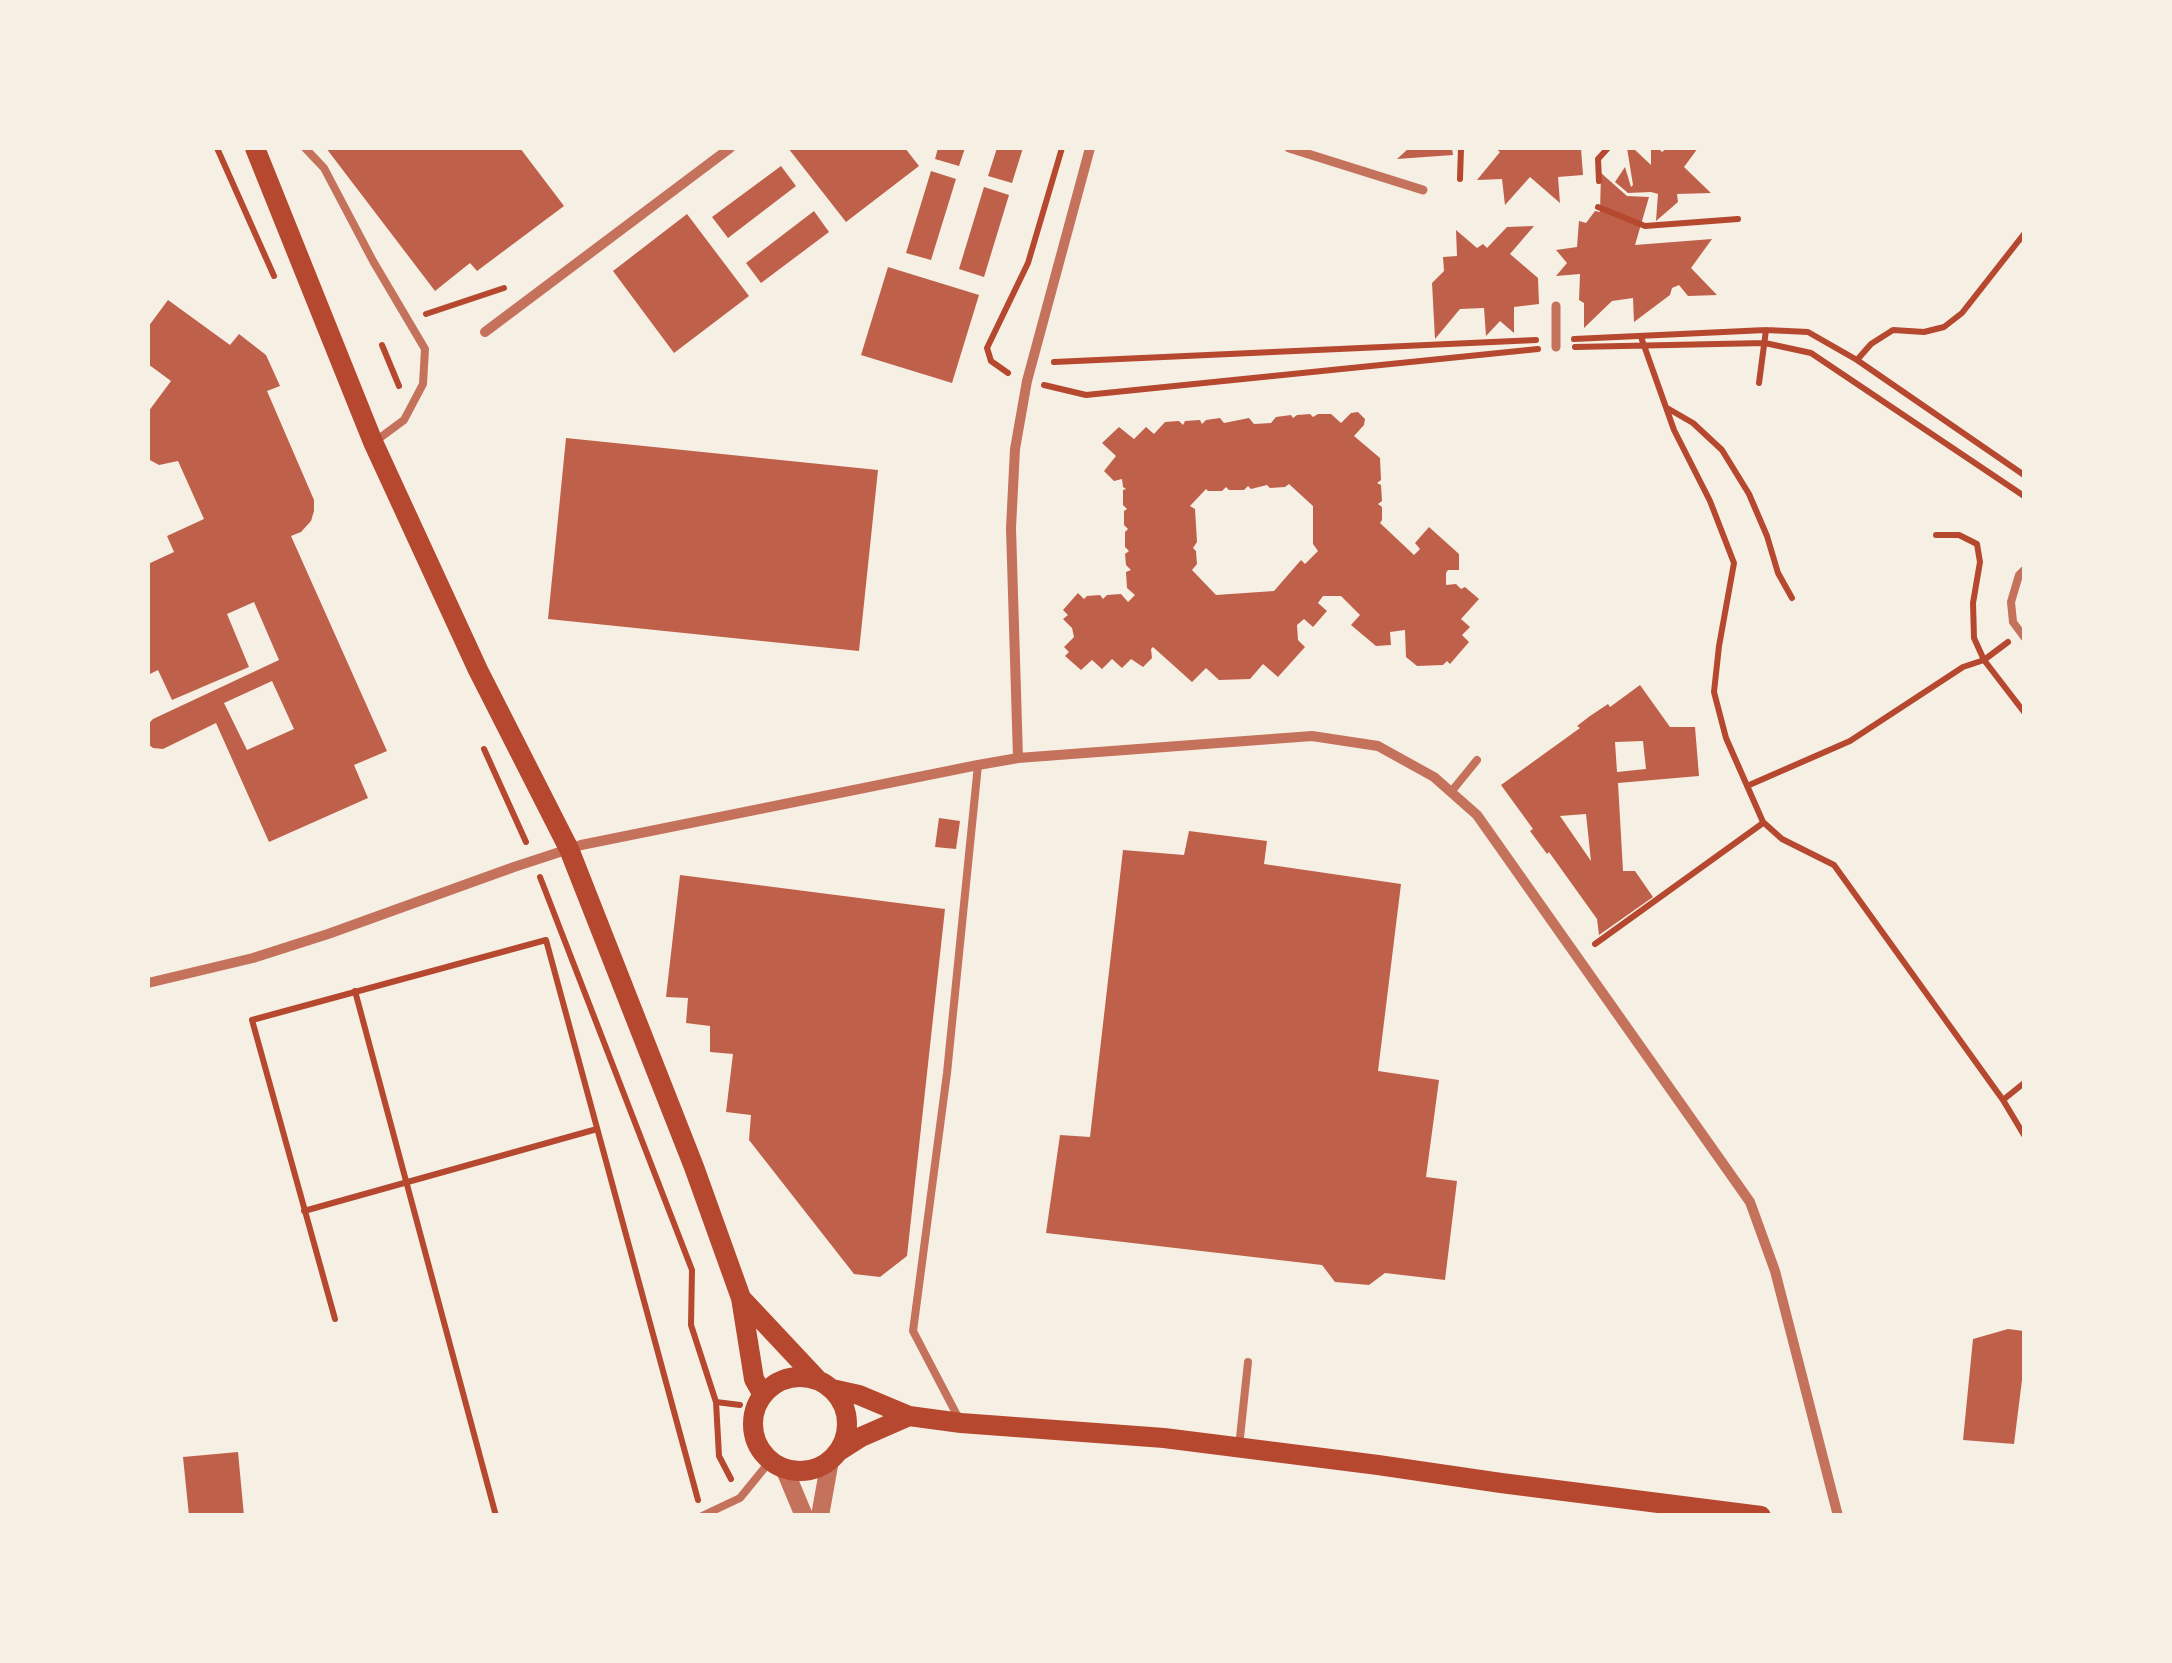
<!DOCTYPE html>
<html>
<head>
<meta charset="utf-8">
<style>
  body { margin:0 }
  #map { position:relative; width:2172px; height:1663px; overflow:hidden; background:#f6efe4; font-family:"Times New Roman",serif }
  canvas { display:block }
  .frame { position:absolute; inset:0; border:150px solid #f6efe4; pointer-events:none }
</style>
</head>
<body>
<div id="map">
<canvas width="2172" height="1663"></canvas>
<div class="frame"></div>
</div>
<script>
const context = document.querySelector('canvas').getContext('2d');
context.lineJoin = 'round';
function fillPath(path, color) {
  context.fillStyle = color;
  context.fill(path, 'evenodd');
}
function shape(rows) {
  const path = new Path2D();
  for (const r of rows) {
    if (r.length === 3) {
      path.moveTo(r[0] + r[2], r[1]);
      path.arc(r[0], r[1], r[2], 0, 2 * Math.PI);
      continue;
    }
    path.moveTo(r[0], r[1]);
    for (let i = 2; i < r.length; i += 2) path.lineTo(r[i], r[i + 1]);
  }
  return path;
}
function trace(path, color, width, dash) {
  context.strokeStyle = color;
  context.lineWidth = width;
  context.lineCap = dash ? 'butt' : 'round';
  context.setLineDash(dash || []);
  context.stroke(path);
}
const building = shape([
  [326,148,520,148,564,206,477,271,470,263,435,291],
  [788,148,905,148,919,166,846,222],
  [938,148,965,148,959,166,935,159],
  [997,148,1023,148,1012,183,988,176],
  [1409,148,1452,148,1453,155,1397,159],
  [1495,148,1581,148,1583,175,1558,177,1560,203,1530,177,1505,205,1502,179,1477,180,1500,152],
  [1627,148,1633,148,1651,165,1651,148,1658,148,1662,152,1667,148,1698,148,1684,167,1711,193,1677,194,1678,202,1656,221,1658,194,1651,192,1628,193,1615,182,1625,167,1631,187,1633,185],
  [781,166,796,186,728,238,712,217],
  [931,171,956,179,931,260,906,253],
  [1601,173,1627,196,1649,197,1635,245,1712,239,1691,268,1717,295,1688,296,1679,285,1672,288,1670,295,1634,322,1633,298,1612,301,1584,328,1584,303,1579,300,1580,274,1556,276,1567,263,1556,250,1577,247,1579,221,1586,223,1595,211,1600,212],
  [984,187,1009,195,984,277,959,269],
  [814,211,829,232,761,283,746,263],
  [687,214,749,296,674,353,613,271],
  [1534,226,1510,254,1538,278,1539,304,1514,307,1514,333,1500,321,1486,336,1484,308,1460,309,1435,339,1432,283,1444,271,1443,257,1457,256,1456,230,1477,248,1483,244,1487,248,1507,227],
  [888,267,979,295,952,383,861,355],
  [168,300,230,345,239,334,266,355,280,386,267,391,314,500,314,511,311,521,301,532,291,536,387,751,354,765,368,798,269,842,216,723,163,749,153,748,148,744,148,724,153,719,279,660,254,602,227,614,249,667,172,700,158,670,148,675,148,564,174,552,167,536,204,519,178,461,159,465,148,459,148,412,171,381,148,364,148,327],
  [272,681,294,729,247,750,224,703],
  [1358,412,1365,419,1364,425,1354,436,1380,458,1381,480,1377,483,1381,485,1382,501,1378,504,1382,507,1382,520,1380,523,1414,555,1420,549,1415,543,1429,527,1459,554,1459,570,1448,570,1446,573,1446,585,1456,584,1461,589,1465,587,1479,599,1461,619,1470,627,1462,635,1469,642,1450,664,1447,661,1443,665,1417,666,1406,657,1405,630,1390,632,1391,645,1376,646,1351,625,1360,615,1341,596,1323,596,1318,603,1327,611,1313,627,1304,619,1297,625,1298,640,1305,647,1278,677,1263,664,1250,679,1219,680,1206,668,1192,682,1153,647,1151,649,1152,658,1143,667,1131,659,1122,668,1112,659,1102,669,1092,660,1081,670,1065,656,1069,652,1064,647,1074,637,1072,628,1063,619,1068,615,1063,610,1078,593,1084,599,1087,596,1100,595,1103,599,1107,595,1121,594,1128,602,1135,595,1127,588,1126,572,1131,570,1126,565,1125,554,1129,551,1125,547,1125,532,1128,529,1124,525,1124,511,1127,509,1123,505,1123,490,1126,489,1123,487,1122,479,1114,481,1104,471,1116,456,1102,443,1119,427,1134,439,1146,427,1154,434,1165,422,1179,421,1183,425,1185,421,1200,420,1202,424,1206,420,1220,418,1224,423,1249,418,1254,424,1271,423,1276,417,1291,415,1293,418,1297,415,1310,414,1313,417,1318,414,1331,414,1341,423,1351,413],
  [1289,484,1313,506,1313,544,1318,551,1305,564,1301,560,1274,591,1216,595,1192,570,1197,564,1196,551,1193,548,1197,542,1195,509,1190,506,1206,489,1208,491,1222,491,1226,487,1229,490,1244,490,1248,486,1251,489,1267,485,1270,488,1285,487],
  [566,438,878,470,859,651,548,619],
  [1640,685,1670,727,1695,727,1699,776,1618,783,1623,871,1635,871,1653,897,1599,935,1597,919,1549,852,1547,854,1530,831,1533,829,1501,785,1580,728,1577,726,1590,716,1608,704,1610,707],
  [1643,741,1646,769,1617,772,1615,742],
  [1586,814,1591,861,1560,816],
  [939,818,960,821,956,849,935,847],
  [1189,831,1267,841,1264,864,1401,884,1378,1071,1439,1080,1426,1177,1457,1181,1445,1280,1385,1273,1369,1285,1335,1282,1322,1265,1046,1233,1060,1135,1090,1137,1123,850,1184,855],
  [680,875,945,909,907,1256,880,1277,854,1274,749,1140,751,1115,726,1112,733,1054,710,1052,710,1026,686,1023,688,998,666,997],
  [2008,1329,2024,1331,2024,1364,2014,1444,1963,1440,1973,1339],
  [238,1452,244,1516,189,1516,183,1457]
]);
const path = shape([
  [217,148,274,276],
  [1460,179,1461,148],
  [1599,181,1598,159,1608,148],
  [1598,207,1645,226,1738,219],
  [426,314,504,288],
  [1641,337,1674,430,1710,501,1734,563,1719,646,1714,692,1726,738,1763,822,1782,839,1834,865,2003,1100,2024,1135],
  [1574,339,1766,330,1808,332,1857,360,2024,475],
  [382,345,399,386],
  [1575,347,1765,343,1811,353,2024,496],
  [1857,360,1871,344,1893,330,1924,332,1944,327,1962,313,2024,234],
  [1054,362,1536,340],
  [1008,373,991,361,987,348,1028,263,1062,148],
  [1759,383,1766,330],
  [1044,385,1086,395,1538,349],
  [1667,408,1693,423,1722,450,1749,494,1767,536,1778,573,1792,598],
  [1936,535,1959,535,1977,544,1980,562,1973,603,1974,638,1984,660,2024,712],
  [484,749,526,842],
  [1747,786,1850,741,1963,667,1984,660,2008,642],
  [540,877,692,1270,691,1325,716,1402,719,1456,731,1479],
  [1595,944,1763,823],
  [355,991,496,1516],
  [2003,1100,2024,1083],
  [304,1211,597,1129],
  [335,1319,252,1020,546,940,698,1500],
  [716,1402,740,1405]
]);
const service = shape([
  [305,148,324,168,373,261,425,349,423,384,404,420,377,440],
  [2024,570,2019,575,2011,602,2013,622,2024,637],
  [1451,792,1477,760],
  [959,1419,913,1331,947,1073,978,765],
  [1239,1447,1248,1362],
  [702,1516,740,1498,771,1460]
]);
const pedestrian = shape([
  [1289,148,1423,190],
  [1556,306,1556,347]
]);
const minor = shape([
  [485,332,730,148],
  [1018,758,1011,528,1015,449,1027,381,1090,148],
  [148,983,253,958,328,934,514,867,581,845,978,765,1018,758,1312,736,1378,746,1434,777,1477,815,1750,1202,1775,1271,1838,1516]
]);
const tertiary = shape([
  [784,1468,804,1516],
  [820,1516,830,1460]
]);
const secondary = shape([
  [255,148,373,442,478,670,569,849,694,1167,741,1298,754,1379,763,1395],
  [742,1299,818,1380],
  [800,1424,47],
  [832,1389,859,1395,909,1416,961,1423,1164,1438,1378,1465,1501,1483,1761,1516],
  [839,1451,861,1437,909,1416]
]);
fillPath(building, '#bf614a');
trace(path, '#b5482f', 6);
trace(service, '#c5725c', 8);
trace(pedestrian, '#c5725c', 9);
trace(minor, '#c5725c', 10);
trace(tertiary, '#c5725c', 18);
trace(secondary, '#b5482f', 20);
</script>
</body>
</html>
